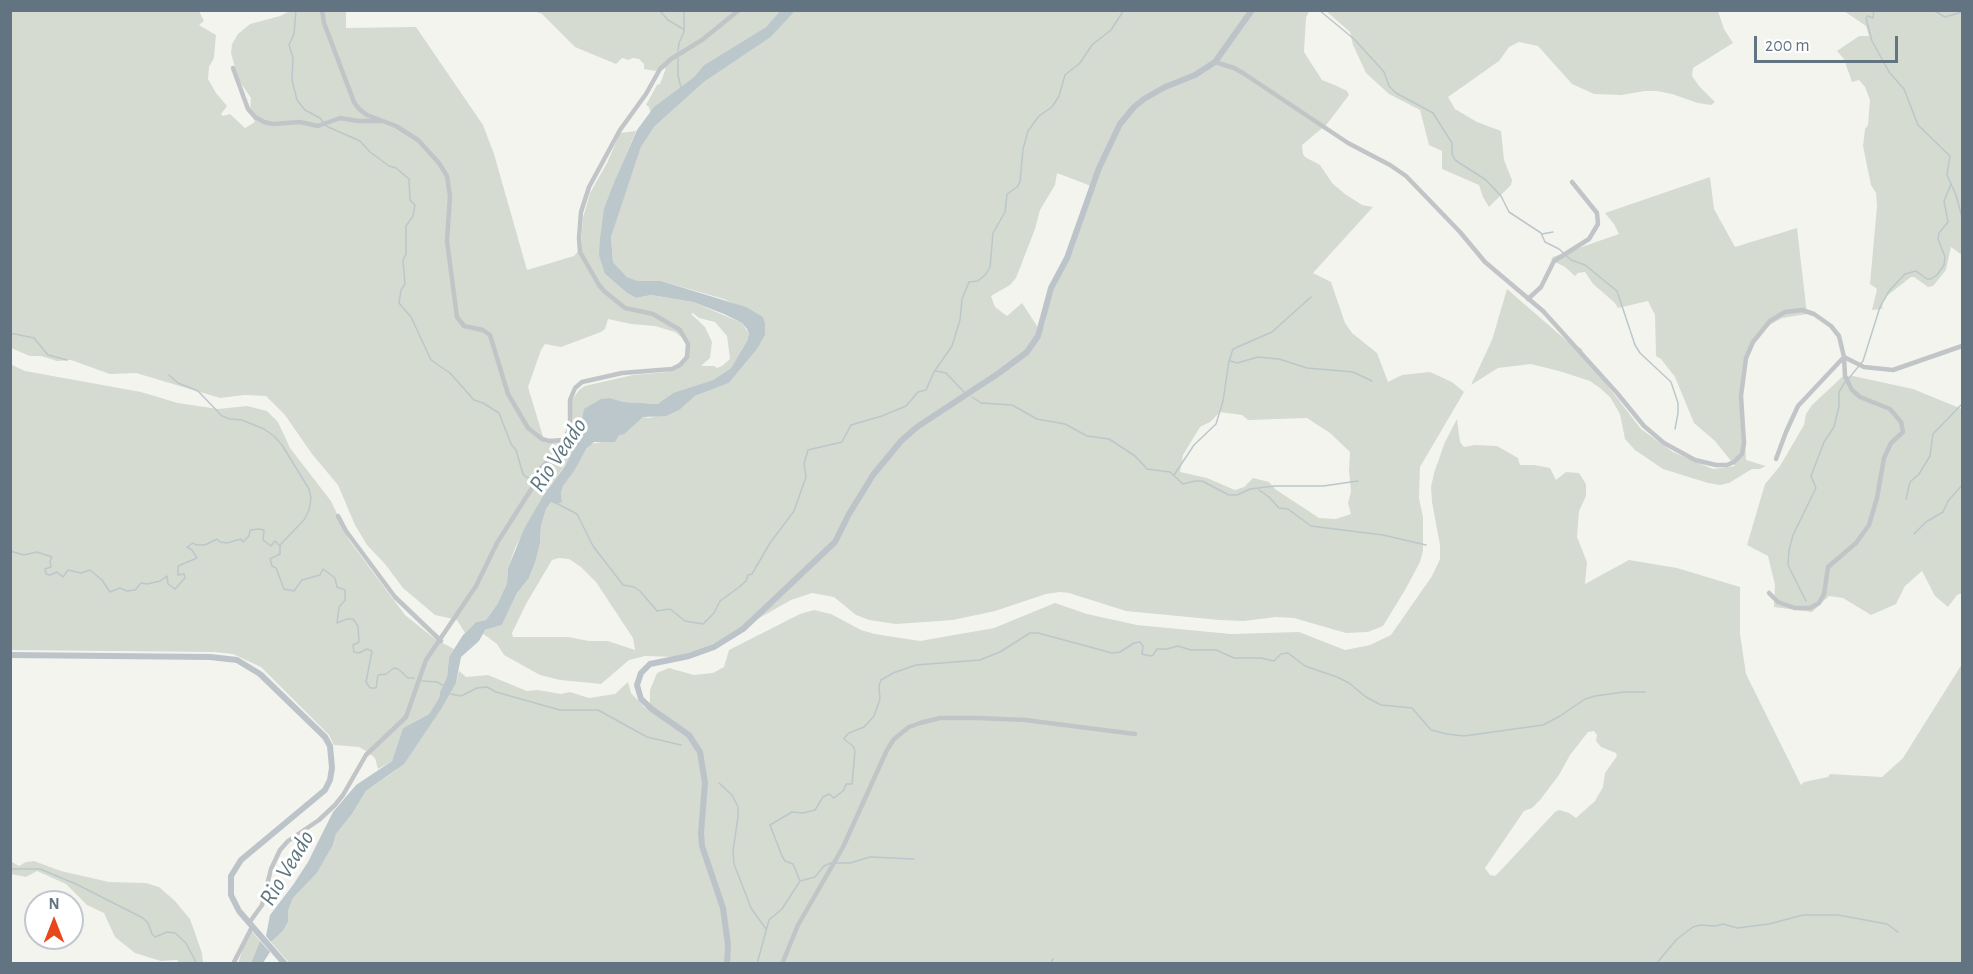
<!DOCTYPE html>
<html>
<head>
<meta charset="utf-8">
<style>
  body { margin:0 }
  #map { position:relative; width:1973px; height:974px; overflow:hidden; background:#f4f4ef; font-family:"Alegreya Sans",sans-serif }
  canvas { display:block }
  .frame { position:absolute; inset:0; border:12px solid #627482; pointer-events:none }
  .north { position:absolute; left:24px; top:890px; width:60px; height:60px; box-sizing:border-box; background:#fff; border:2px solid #c0c7cd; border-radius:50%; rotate:0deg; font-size:16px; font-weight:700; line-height:24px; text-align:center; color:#627482 }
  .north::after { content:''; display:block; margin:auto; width:21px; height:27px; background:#e8471c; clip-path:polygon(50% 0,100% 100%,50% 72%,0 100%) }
  .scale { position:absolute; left:1754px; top:36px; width:144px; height:27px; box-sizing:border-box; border:3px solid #627482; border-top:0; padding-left:8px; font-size:18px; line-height:21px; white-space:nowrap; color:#627482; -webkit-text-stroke:4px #fff; paint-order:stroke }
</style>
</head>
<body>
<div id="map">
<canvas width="1973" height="974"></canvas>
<div class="frame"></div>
<div class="north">N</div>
<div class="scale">200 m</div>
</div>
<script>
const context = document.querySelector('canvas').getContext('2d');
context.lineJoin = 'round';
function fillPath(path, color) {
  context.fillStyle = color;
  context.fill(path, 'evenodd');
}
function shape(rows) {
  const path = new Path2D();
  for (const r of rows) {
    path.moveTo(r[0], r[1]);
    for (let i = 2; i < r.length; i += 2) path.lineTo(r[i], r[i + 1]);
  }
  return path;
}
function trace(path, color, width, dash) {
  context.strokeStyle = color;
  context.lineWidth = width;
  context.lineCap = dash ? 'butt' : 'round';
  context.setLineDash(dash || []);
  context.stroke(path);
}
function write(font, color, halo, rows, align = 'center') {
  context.font = font + ' "Alegreya Sans",sans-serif';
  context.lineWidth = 6;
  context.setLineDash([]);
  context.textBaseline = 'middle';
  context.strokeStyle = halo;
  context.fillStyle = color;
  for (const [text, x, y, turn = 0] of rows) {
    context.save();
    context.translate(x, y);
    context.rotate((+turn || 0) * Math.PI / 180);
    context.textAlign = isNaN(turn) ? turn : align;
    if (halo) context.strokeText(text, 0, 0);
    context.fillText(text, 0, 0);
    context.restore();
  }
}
const green = shape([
  [346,10,346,28,416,27,483,125,494,154,527,270,574,256,581,248,583,218,590,193,607,163,620,133,636,131,604,208,605,274,627,293,636,298,651,295,693,302,742,323,749,334,747,341,731,368,713,380,671,394,664,402,658,404,624,402,610,398,581,420,578,441,570,458,543,496,515,548,508,568,507,583,498,603,486,620,476,622,465,633,457,620,435,615,403,588,385,564,367,545,355,525,338,485,312,454,285,415,266,396,245,395,220,398,136,373,110,374,71,360,57,361,41,356,30,356,11,348,10,11,199,11,204,21,199,25,216,35,214,58,209,67,208,79,216,93,227,106,221,114,223,116,230,114,245,128,255,122,250,110,251,98,238,79,231,53,232,44,238,34,250,24,280,16,290,11],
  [693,313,699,318,715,322,727,336,730,359,722,366,717,368,714,366,701,366,710,358,712,342,705,327,691,314],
  [608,319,631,324,655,326,675,332,686,341,688,351,679,367,667,372,633,375,585,386,579,390,570,403,567,435,561,441,545,443,528,387,541,350,545,344,561,347,601,332,605,329],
  [535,11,781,11,766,27,704,65,694,77,655,107,651,114,649,107,646,105,657,85,660,84,666,68,655,71,644,69,644,64,639,59,633,58,628,60,622,58,616,64,575,47,542,14],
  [795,11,1309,11,1306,18,1304,52,1322,80,1337,86,1347,91,1349,95,1327,124,1302,145,1303,154,1305,157,1320,165,1332,183,1345,194,1362,205,1373,207,1313,273,1331,282,1345,323,1352,333,1377,353,1388,382,1402,375,1430,372,1452,382,1464,392,1420,467,1419,498,1423,517,1423,551,1420,562,1405,590,1383,626,1368,632,1346,633,1294,618,1276,617,1244,621,1219,620,1126,611,1069,593,1060,592,1046,594,995,611,953,620,896,624,869,620,856,615,834,597,812,593,791,600,699,652,675,657,645,656,629,660,601,684,560,680,540,675,504,655,497,644,482,633,485,630,502,625,517,593,529,578,536,560,540,543,541,526,546,509,551,502,562,502,561,493,563,486,590,444,609,441,643,417,649,418,678,410,695,396,729,383,758,348,765,335,765,323,763,317,724,299,661,281,638,281,627,277,613,262,611,236,641,147,654,127,704,82,771,37],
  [1057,173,1091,186,1066,261,1048,297,1045,323,1041,332,1022,303,1007,316,995,307,991,296,1010,285,1016,278,1035,229,1040,210,1055,185],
  [1220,412,1242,415,1248,420,1307,418,1330,433,1350,452,1349,471,1351,492,1348,503,1351,514,1336,519,1319,518,1275,489,1269,482,1253,478,1244,487,1235,490,1207,478,1180,472,1183,455,1200,427,1210,422],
  [559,558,569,559,581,567,596,582,633,638,635,650,608,641,589,641,568,637,513,637,512,633,526,604,552,560],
  [1326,11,1718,11,1724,29,1733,43,1693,68,1692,76,1699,86,1715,102,1711,105,1698,103,1672,94,1657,91,1645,91,1621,95,1594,94,1572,84,1538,46,1519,42,1509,47,1499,61,1448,97,1455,109,1477,122,1501,131,1504,160,1512,180,1511,185,1489,207,1483,197,1479,185,1442,169,1442,151,1429,145,1420,110,1389,94,1366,73,1353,45,1350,32],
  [1844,11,1962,11,1962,255,1951,247,1946,270,1933,286,1928,287,1914,277,1911,277,1888,295,1883,302,1882,309,1872,310,1877,289,1870,284,1877,206,1876,193,1871,185,1863,146,1865,129,1868,125,1870,100,1865,87,1859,80,1852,82,1844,59,1837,51,1859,36,1869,36,1866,26],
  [1710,177,1714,209,1735,247,1797,228,1807,314,1782,318,1766,327,1758,338,1746,359,1742,383,1746,460,1766,466,1760,469,1752,469,1729,483,1720,485,1708,483,1663,469,1635,450,1625,439,1620,414,1610,397,1600,388,1590,381,1559,371,1531,364,1498,368,1471,385,1492,340,1507,289,1567,341,1582,349,1583,354,1641,429,1673,452,1713,469,1735,466,1715,441,1694,423,1675,377,1661,359,1656,356,1655,315,1648,301,1618,308,1614,302,1593,284,1585,272,1578,273,1575,276,1565,267,1551,260,1553,257,1619,234,1614,224,1605,213],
  [10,364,25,371,141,392,178,403,218,409,247,406,267,411,278,422,290,448,331,501,349,540,405,615,435,639,454,649,449,657,447,677,440,692,439,698,429,714,403,728,392,761,378,769,375,758,366,751,359,747,334,745,329,735,261,667,233,654,215,652,11,650],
  [1853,376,1913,389,1962,409,1962,593,1957,595,1948,607,1935,596,1922,571,1905,586,1896,604,1871,615,1843,598,1829,596,1812,612,1774,607,1775,585,1768,556,1747,545,1765,484,1780,466,1804,425,1806,414,1812,405,1842,377],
  [1457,419,1460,442,1464,447,1475,445,1497,446,1518,458,1520,465,1534,465,1550,468,1556,480,1566,472,1579,473,1586,484,1586,496,1579,511,1577,537,1587,562,1585,584,1629,560,1677,568,1740,587,1740,634,1746,674,1801,785,1804,782,1828,777,1830,774,1882,777,1903,758,1962,664,1962,963,290,964,271,942,283,931,288,922,288,911,293,898,317,873,333,845,336,834,352,814,366,791,396,770,456,683,459,671,466,677,488,675,527,691,538,690,561,694,570,692,589,698,615,694,628,682,631,693,645,708,650,703,650,690,657,673,669,668,694,675,713,673,724,667,729,650,800,614,814,610,831,614,861,630,875,634,920,641,994,628,1055,603,1087,614,1137,625,1231,634,1299,632,1345,650,1370,645,1391,635,1432,576,1440,559,1440,545,1432,502,1431,487,1434,473,1445,442],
  [1594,731,1597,735,1596,741,1601,747,1616,753,1617,756,1605,773,1603,787,1595,801,1576,818,1569,813,1559,810,1555,812,1502,869,1495,876,1490,875,1485,868,1524,811,1532,808,1540,800,1559,775,1570,755,1588,732],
  [10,861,19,866,26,862,34,861,61,871,109,882,146,883,159,887,175,901,190,919,202,953,203,963,180,963,177,960,161,961,135,953,115,937,104,913,87,905,66,884,37,871,26,877,11,874],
  [249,928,260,941,251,963,238,964]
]);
const water = shape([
  [781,10,795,11,771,37,704,82,654,127,641,147,611,237,613,262,627,277,638,281,661,281,746,307,763,317,765,323,765,335,758,348,729,383,695,396,679,410,666,416,643,417,624,434,619,435,615,442,594,442,587,448,574,471,563,486,561,493,562,502,556,504,551,502,546,509,541,526,540,543,536,560,529,578,517,593,502,625,485,630,479,641,461,657,456,683,441,709,404,764,366,791,352,814,336,834,333,845,317,873,293,898,288,911,288,922,283,931,271,942,266,936,270,915,293,885,308,862,333,812,356,785,392,761,403,728,429,714,439,698,440,692,447,677,449,657,463,635,476,622,486,620,498,603,507,583,508,568,524,529,543,496,565,466,578,441,584,409,601,399,610,398,624,402,658,404,673,393,713,380,731,368,747,341,749,334,747,329,742,323,724,314,693,302,651,295,636,298,627,293,605,274,599,255,600,239,604,208,613,185,637,130,654,107,694,77,704,65,766,27],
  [260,941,270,952,263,963,251,963]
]);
const stream = shape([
  [296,10,294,34,289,45,293,58,292,80,297,100,305,110,320,118,326,126,360,141,370,152,389,166,396,168,409,179,410,200,415,205,413,216,406,226,406,254,403,260,405,284,401,290,399,303,411,317,431,360,450,373,474,400,483,403,499,413,511,444,516,450,523,474,526,477,534,479],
  [659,10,668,20,683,29],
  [1319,10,1354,39,1377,64,1384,72,1389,86,1396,93,1433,113,1452,143,1452,154,1455,160,1486,180,1501,196,1509,212,1541,233,1545,242,1559,249,1571,260,1585,265,1617,291,1635,345,1640,353,1671,382,1678,403,1678,413,1675,429],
  [1874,10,1873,18,1867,16,1866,18,1872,41,1889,72,1904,89,1918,125,1950,156,1947,175,1956,195,1962,217],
  [1933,10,1945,17,1962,12],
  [678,51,679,43,684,32,684,10],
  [678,58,678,75,681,88],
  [1542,234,1553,232],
  [10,333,34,338,48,355,67,360],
  [1230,361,1237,363,1258,357,1279,359,1307,368,1353,372,1372,381],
  [936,371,946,373,964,392],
  [169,375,178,383,198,391,222,416,230,419,242,420,264,429,274,436,282,445,309,489,311,498,309,510,304,520,280,545],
  [1849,378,1863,361,1880,307,1889,291,1905,274,1916,271,1927,279,1931,279,1937,275,1944,265,1945,257,1938,239,1939,233,1948,222,1944,201,1951,184],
  [972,397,981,403,1012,405,1037,419,1065,424,1087,436,1109,439,1135,456,1147,469,1170,472,1183,484,1195,481,1202,481,1229,495,1237,495,1250,489,1275,486,1323,486,1358,481],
  [1174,475,1194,445,1216,424,1223,401,1229,361,1233,349,1272,332,1311,297],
  [539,482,549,488],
  [1259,490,1269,497,1279,508,1288,509,1311,526,1383,535,1426,545],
  [1906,499,1910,482,1919,474,1930,456,1933,434,1962,404],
  [556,503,577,514,593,546,623,585,634,587,640,591,657,611,670,609,685,621,703,624,714,613,720,601,738,588,746,581,748,575,752,574,770,543,794,511,806,477,804,464,808,450,842,442,851,425,882,416,906,406,918,392,926,390,934,372,952,346,960,320,962,299,969,282,978,281,986,274,990,267,993,233,1005,212,1007,194,1017,187,1020,182,1023,149,1028,131,1039,116,1052,107,1059,96,1065,75,1080,63,1092,45,1111,30,1124,10],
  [1914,534,1926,522,1943,512,1948,501,1962,485],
  [280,546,280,554,270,559,272,566,276,568,284,589,294,591,302,580,320,575,323,569,335,578,337,587,345,590,345,600,339,607,337,623,347,619,353,619,358,626,359,642,353,645,354,652,359,653,367,649,372,651,366,682,370,688,376,688,378,675,386,674,394,668,398,669,408,678,414,678],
  [10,551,24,555,37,552,52,557,50,561,51,567,45,569,46,574,50,575,57,572,63,577,68,570,81,573,90,570,102,580,110,592,120,588,127,591,135,590,141,583,147,584,160,581,167,576,168,584,175,589,185,578,184,574,178,575,178,566,197,558,192,550,187,547,193,543,196,545,205,545,217,539,220,542,227,543,241,539,243,542,249,536,250,530,259,529,264,530,263,540,271,546,275,541,279,545],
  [1806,601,1788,565,1789,550,1793,535,1816,488,1811,476,1824,442,1834,427,1839,406,1839,392,1845,382],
  [422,681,437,682,444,686],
  [451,694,461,696,477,688,487,687,496,692,560,710,598,710,647,737,681,745],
  [719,783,732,795,738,807,738,817,733,851,734,864,751,908,766,929],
  [10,869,40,869,76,884,143,918,148,923,152,934,155,937,167,932,175,933,186,943,197,964],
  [800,881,793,864,785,861,782,856,770,825,792,812,803,813,815,810,823,797,829,794,834,798,844,790,846,784,852,784,855,751,853,746,845,740,844,738,849,733,864,727,874,716,880,699,879,686,881,680,893,673,916,665,980,660,1000,652,1030,633,1038,633,1112,653,1120,652,1134,643,1140,642,1143,646,1142,654,1150,656,1153,655,1157,649,1167,649,1178,646,1191,650,1216,650,1234,658,1261,658,1274,661,1281,654,1288,653,1305,666,1337,677,1349,683,1366,697,1381,705,1412,708,1431,730,1447,734,1464,736,1543,725,1560,716,1585,699,1595,696,1624,692,1645,692],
  [757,964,769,920,782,909,800,881,815,877,824,866,831,863,850,863,870,857,914,859],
  [1050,964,1053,959],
  [1656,964,1677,939,1693,927,1700,925,1715,926,1723,924,1737,928,1769,924,1803,915,1838,915,1887,924,1898,932]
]);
const street = shape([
  [322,10,324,23,354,102,359,109,367,115,396,126,418,140,439,163,447,176,450,196,447,241,457,317,464,326,483,330,490,335,508,394,528,428,542,439,549,441,563,440],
  [1215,62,1234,68,1243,73,1348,143,1390,165,1406,176,1460,232,1485,262,1543,311,1617,393,1644,426,1664,443,1695,460,1716,465,1727,465,1734,462,1742,454,1744,443,1741,396,1746,358,1753,342,1770,321,1785,312,1802,310,1814,314,1831,326,1839,336,1844,357,1845,376,1852,390,1860,397,1890,409,1901,422,1903,432,1891,443,1884,458,1877,498,1869,525,1856,543,1828,567,1824,594,1819,603,1810,608,1795,608,1778,602,1769,593],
  [233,68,248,109,255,117,264,122,273,124,300,122,318,126,340,118,358,121,381,121],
  [1528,299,1541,287,1554,261,1589,239,1598,224,1597,213,1572,182],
  [1776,459,1786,432,1798,406,1844,357,1864,367,1893,370,1962,346],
  [338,516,346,531,395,597,441,641],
  [249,923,262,905,271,869,280,850,288,841,319,820,335,805,343,795,366,755,406,717,426,660,476,586,497,543,532,488,538,471,556,453,567,434,570,426,570,400,575,388,582,382,622,373,672,369,680,365,687,357,688,344,680,330,653,314,625,308,604,291,599,285,580,252,579,238,581,212,589,187,620,130,646,94,660,69,671,59,702,40,739,10],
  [233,964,252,927],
  [782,964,798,925,843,847,887,750,894,739,909,727,920,723,940,718,978,718,1025,720,1135,734]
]);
const secondary = shape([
  [10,655,210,657,237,660,260,674,325,737,330,746,332,768,330,780,325,790,241,860,231,876,231,895,239,911,285,964],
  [727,964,728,945,723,908,702,846,701,833,705,783,700,752,689,735,653,710,641,699,637,685,641,673,650,664,689,656,714,647,743,629,835,542,849,514,873,475,901,441,917,427,999,373,1027,352,1038,336,1051,288,1067,258,1099,168,1120,124,1134,107,1144,99,1165,87,1195,75,1215,62,1252,10]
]);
const waterNames = [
  ["Rio Veado",558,455,-56],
  ["Rio Veado",287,868,-59]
];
fillPath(green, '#d5dbd0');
fillPath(water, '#bcc7cc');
trace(stream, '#bcc7cc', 1.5);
trace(street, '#c1c5c8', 4.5);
trace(secondary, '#bcc4ca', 6);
write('italic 24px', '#5d777f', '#fff', waterNames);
</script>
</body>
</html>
